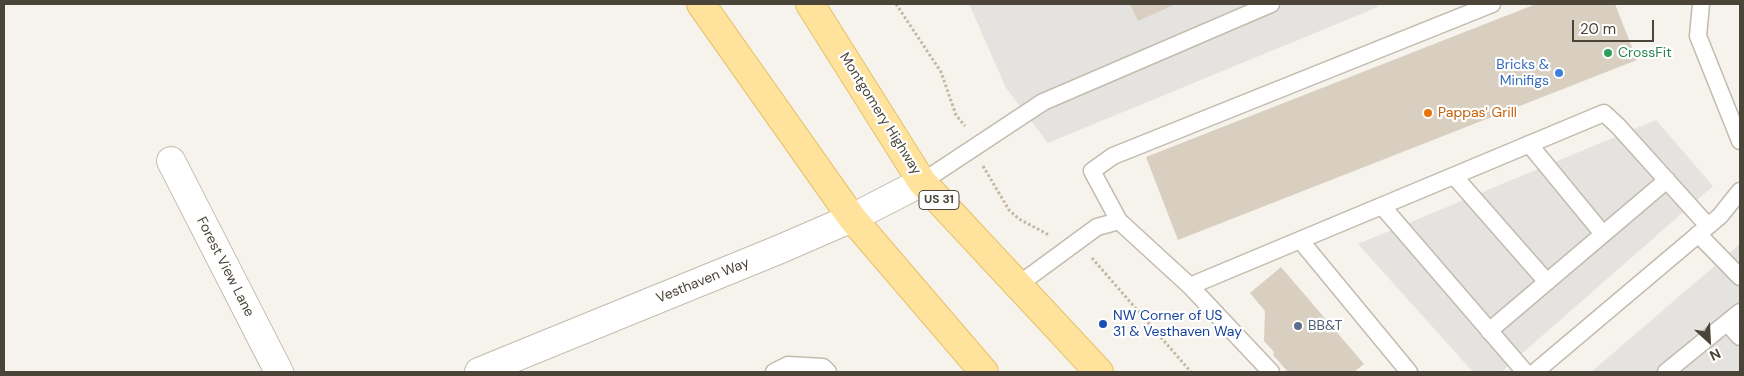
<!DOCTYPE html>
<html>
<head>
<meta charset="utf-8">
<style>
  body { margin:0 }
  #map { position:relative; width:1744px; height:376px; overflow:hidden; background:#f6f3ec; font-family:"DM Sans",sans-serif }
  canvas { display:block }
  .frame { position:absolute; inset:0; border:5px solid #4b4439; pointer-events:none }
  .north { position:absolute; left:1684px; top:316px; width:50px; height:50px; -webkit-text-stroke:4px #fff; paint-order:stroke; rotate:155deg; font-size:14px; font-weight:700; line-height:20px; text-align:center; color:#4b4439 }
  .north::after { content:''; display:block; margin:auto; width:18px; height:22px; background:#4b4439; clip-path:polygon(50% 0,100% 100%,50% 72%,0 100%) }
  .scale { position:absolute; left:1572px; top:20px; width:82px; height:22px; box-sizing:border-box; border:2px solid #4b4439; border-top:0; padding-left:6px; font-size:15px; line-height:18px; white-space:nowrap; color:#4b4439; -webkit-text-stroke:4px #fff; paint-order:stroke }
</style>
</head>
<body>
<div id="map">
<canvas width="1744" height="376"></canvas>
<div class="frame"></div>
<div class="north">N</div>
<div class="scale">20 m</div>
</div>
<script>
const context = document.querySelector('canvas').getContext('2d');
context.lineJoin = 'round';
function fillPath(path, color) {
  context.fillStyle = color;
  context.fill(path, 'evenodd');
}
function shape(rows) {
  const path = new Path2D();
  for (const r of rows) {
    path.moveTo(r[0], r[1]);
    for (let i = 2; i < r.length; i += 2) path.lineTo(r[i], r[i + 1]);
  }
  return path;
}
function trace(path, color, width, dash) {
  context.strokeStyle = color;
  context.lineWidth = width;
  context.lineCap = dash ? 'butt' : 'round';
  context.setLineDash(dash || []);
  context.stroke(path);
}
function write(font, color, halo, rows, align = 'center') {
  context.font = font + ' "DM Sans",sans-serif';
  context.lineWidth = 4.5;
  context.setLineDash([]);
  context.textBaseline = 'middle';
  context.strokeStyle = halo;
  context.fillStyle = color;
  for (const [text, x, y, turn = 0] of rows) {
    context.save();
    context.translate(x, y);
    context.rotate((+turn || 0) * Math.PI / 180);
    context.textAlign = isNaN(turn) ? turn : align;
    if (halo) context.strokeText(text, 0, 0);
    context.fillText(text, 0, 0);
    context.restore();
  }
}
const parking = shape([
  [969,4,1377,4,1378,7,1048,143,1006,88],
  [1656,120,1713,186,1501,372,1473,372,1358,244],
  [1740,244,1740,372,1591,372]
]);
const building = shape([
  [1130,4,1176,4,1138,21],
  [1536,4,1615,4,1637,60,1178,240,1146,157],
  [1281,267,1364,364,1354,372,1288,372,1273,355,1274,352,1264,341,1265,311,1250,293]
]);
const path = shape([
  [896,4,941,72,956,115,965,126],
  [983,166,1009,210,1019,219,1049,235],
  [1092,258,1191,372]
]);
const lane = shape([
  [1701,4,1698,36,1740,141],
  [1529,144,1603,234],
  [1454,176,1547,282],
  [922,182,1043,102,1271,4],
  [1382,206,1525,372],
  [1119,221,1092,171,1113,156,1492,4],
  [1698,234,1740,277],
  [1300,240,1409,372],
  [1018,285,1097,227,1119,221,1190,286,1604,113,1618,126,1708,226],
  [1190,286,1271,372],
  [1727,323,1740,337],
  [1489,331,1667,180],
  [774,372,788,365,823,367,828,372],
  [1535,372,1720,216,1740,191],
  [1666,372,1740,312]
]);
const street = shape([
  [171,161,279,372],
  [479,372,778,250,852,218,922,182]
]);
const primary = shape([
  [701,4,852,218,984,372],
  [810,4,922,182,1099,372]
]);
const markers = [
  [1608,53,5,"#2e9e5b"],
  [1559,73,5,"#3f7fe0"],
  [1428,113,5,"#e8710a"],
  [1103,324,5,"#1a4fb4"],
  [1298,326,5,"#5c6f8a"]
];
const shields = [
  [939,200,40]
];
const shieldNames = [
  ["US 31",939,200]
];
const leisureNames = [
  ["CrossFit",1618,53]
];
const shopNames = [
  ["Bricks &",1549,65],
  ["Minifigs",1549,81]
];
const foodNames = [
  ["Pappas' Grill",1438,113]
];
const streetNames = [
  ["Montgomery Highway",880,114,58],
  ["Forest View Lane",225,267,63],
  ["Vesthaven Way",703,281,-22]
];
const transitNames = [
  ["NW Corner of US",1113,316],
  ["31 & Vesthaven Way",1113,332]
];
const serviceNames = [
  ["BB&T",1308,326]
];
fillPath(parking, '#e5e3e0');
fillPath(building, '#d8cfc1');
trace(lane, '#c2bbae', 19);
trace(street, '#c2bbae', 30);
trace(primary, '#e6c16a', 30);
trace(path, '#c4b79f', 3, [2.5, 2.5]);
trace(lane, '#fff', 16);
trace(street, '#fff', 28);
trace(primary, '#ffe39c', 28);
for (const [x, y, r, color] of markers) {
  const dot = new Path2D();
  dot.arc(x, y, r, 0, 2 * Math.PI);
  context.fillStyle = color;
  context.fill(dot);
  trace(dot, '#fff', 2);
}
for (const [x, y, w] of shields) {
  const box = new Path2D();
  box.roundRect(x - w / 2, y - 9.5, w, 19, 4);
  context.fillStyle = '#fff';
  context.fill(box);
  trace(box, '#4b4439', 1);
}
write('bold 12px', '#4b4439', null, shieldNames);
write('14px', '#27864d', '#fff', leisureNames, 'left');
write('14px', '#366cbe', '#fff', shopNames, 'right');
write('14px', '#c56008', '#fff', foodNames, 'left');
write('14px', '#4b4439', '#fff', streetNames);
write('14px', '#164399', '#fff', transitNames, 'left');
write('14px', '#4e5e75', '#fff', serviceNames, 'left');
</script>
</body>
</html>
